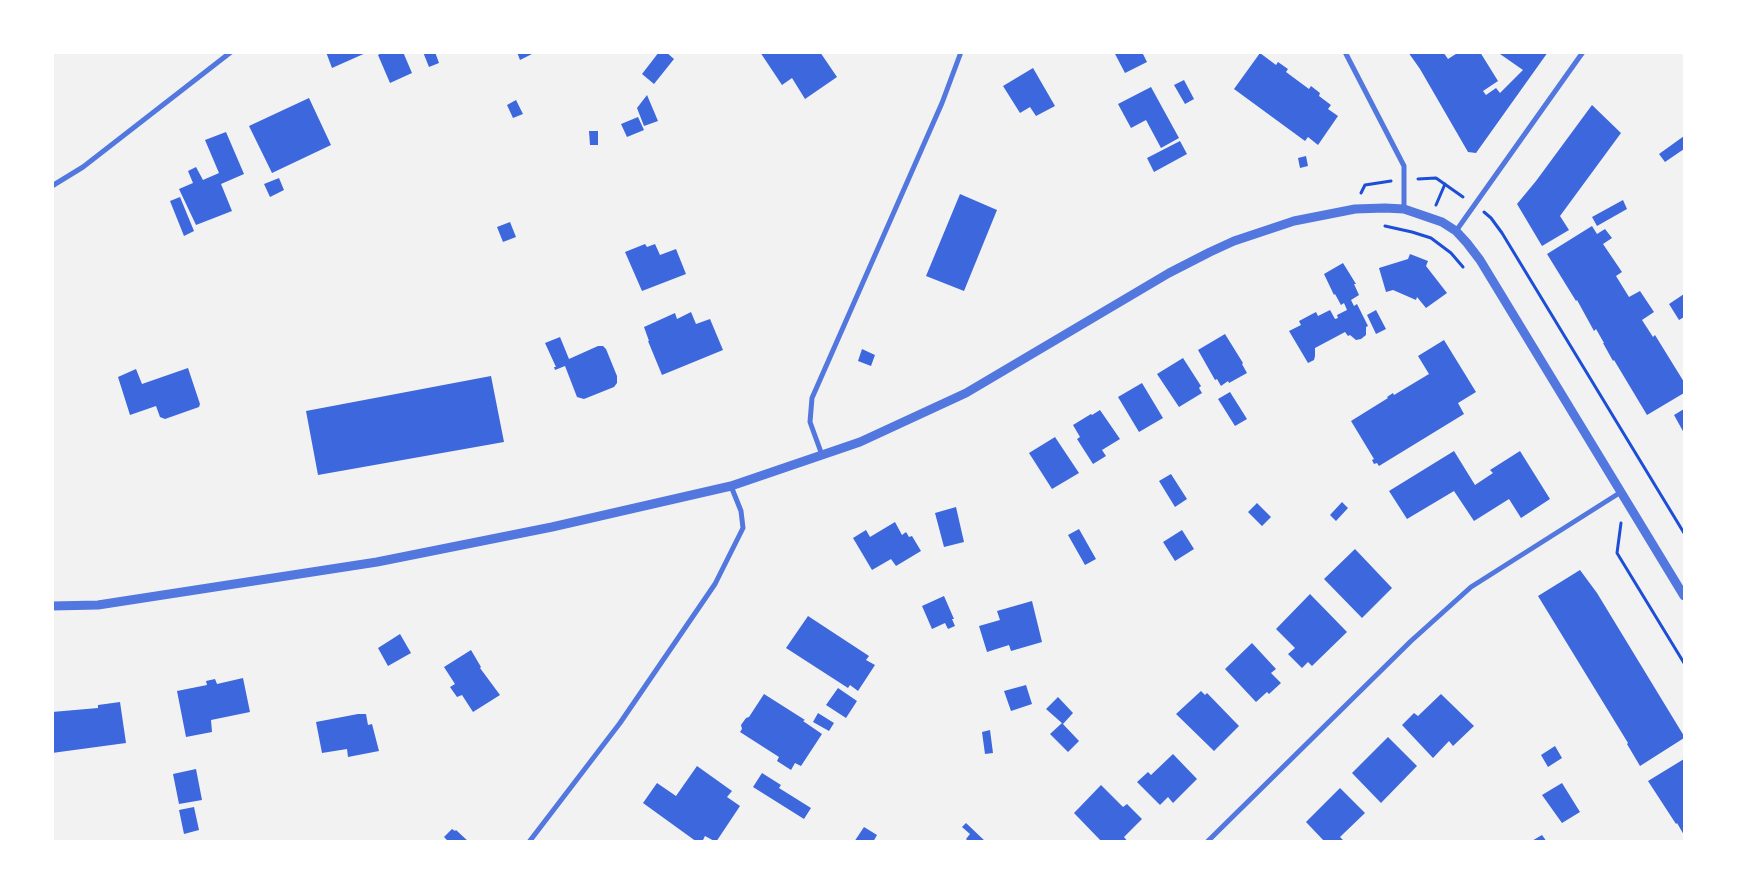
<!DOCTYPE html>
<html>
<head>
<meta charset="utf-8">
<style>
  body { margin:0 }
  #map { position:relative; width:1737px; height:894px; overflow:hidden; background:#f2f2f2; font-family:Commissioner,sans-serif }
  canvas { display:block }
  .frame { position:absolute; inset:0; border:54px solid #fff; pointer-events:none }
</style>
</head>
<body>
<div id="map">
<canvas width="1737" height="894"></canvas>
<div class="frame"></div>
</div>
<script>
const context = document.querySelector('canvas').getContext('2d');
context.lineJoin = 'round';
function fillPath(path, color) {
  context.fillStyle = color;
  context.fill(path, 'evenodd');
}
function shape(rows) {
  const path = new Path2D();
  for (const r of rows) {
    path.moveTo(r[0], r[1]);
    for (let i = 2; i < r.length; i += 2) path.lineTo(r[i], r[i + 1]);
  }
  return path;
}
function trace(path, color, width, dash) {
  context.strokeStyle = color;
  context.lineWidth = width;
  context.lineCap = dash ? 'butt' : 'round';
  context.setLineDash(dash || []);
  context.stroke(path);
}
const building = shape([
  [326,52,368,52,332,68],
  [383,52,403,52,412,73,390,83,378,55],
  [423,52,435,52,439,63,429,67],
  [517,52,536,52,520,60],
  [659,52,666,52,674,59,654,84,642,74],
  [760,52,820,52,837,77,805,99,792,78,782,85],
  [1114,52,1142,52,1147,62,1125,73],
  [1408,52,1443,52,1448,59,1459,52,1480,52,1498,81,1483,91,1486,95,1496,88,1500,93,1523,70,1500,54,1501,52,1548,52,1476,153,1468,152,1420,69],
  [1260,53,1276,65,1278,62,1288,69,1286,72,1309,89,1311,86,1320,93,1319,96,1331,105,1328,109,1338,116,1318,145,1308,137,1305,141,1234,89],
  [1033,68,1055,106,1036,116,1030,107,1020,113,1003,86],
  [1184,80,1194,99,1185,104,1174,85],
  [1151,87,1179,138,1161,148,1146,120,1131,128,1118,104],
  [647,95,658,121,644,126,637,108],
  [309,98,331,145,272,173,249,126],
  [516,100,523,114,513,118,507,105],
  [1592,105,1621,133,1560,216,1569,230,1542,246,1517,204,1536,181],
  [638,117,644,130,627,137,621,124],
  [589,131,598,131,598,145,590,145],
  [226,132,244,174,221,184,232,211,196,225,179,189,193,183,188,171,196,167,203,180,219,173,205,140],
  [1684,136,1684,149,1665,162,1659,154],
  [1180,141,1187,154,1154,172,1147,158],
  [1306,156,1308,166,1300,168,1298,158],
  [279,178,284,190,270,197,264,184],
  [960,194,997,210,964,291,926,276],
  [180,197,194,231,184,236,170,201],
  [1623,200,1627,209,1597,226,1592,217],
  [510,222,516,237,503,242,497,227],
  [1592,226,1597,234,1605,229,1612,238,1603,244,1622,272,1616,276,1629,297,1640,291,1654,312,1642,320,1653,337,1655,335,1684,382,1684,393,1647,415,1614,360,1613,361,1603,343,1604,343,1596,329,1594,331,1577,300,1576,301,1547,254],
  [645,244,647,247,655,244,660,255,676,249,686,274,642,291,625,252],
  [1410,254,1428,261,1426,266,1447,293,1426,308,1417,297,1416,300,1393,290,1386,292,1379,268,1408,259],
  [1343,263,1356,284,1354,284,1359,295,1351,300,1354,306,1357,304,1368,326,1366,327,1366,335,1361,339,1356,340,1350,335,1348,336,1345,332,1315,348,1315,356,1314,360,1308,363,1289,331,1301,325,1299,321,1316,312,1318,316,1330,310,1335,319,1338,318,1337,315,1347,310,1344,303,1341,305,1335,294,1334,295,1324,274],
  [1684,294,1684,317,1679,320,1669,304],
  [1376,310,1386,329,1376,334,1367,315],
  [691,312,696,324,710,319,723,350,662,375,648,341,649,341,644,327,675,313,677,319],
  [1225,334,1243,363,1242,364,1247,373,1229,383,1228,381,1221,386,1217,379,1215,380,1198,350],
  [560,337,569,359,598,346,603,346,606,349,617,376,617,383,614,387,584,399,577,397,565,366,555,370,554,367,556,367,545,343],
  [1444,340,1476,392,1458,403,1464,414,1379,466,1377,463,1374,464,1372,460,1374,459,1351,421,1388,398,1387,397,1393,393,1394,395,1429,374,1418,356],
  [862,349,875,355,871,366,858,361],
  [1183,358,1201,386,1199,388,1202,393,1179,407,1157,374],
  [188,368,200,404,199,407,165,419,160,417,156,406,130,415,118,377,136,369,142,384],
  [491,376,504,442,318,475,306,411],
  [1142,383,1163,418,1139,432,1118,397],
  [1230,392,1247,419,1235,426,1218,399],
  [1684,409,1684,433,1674,415],
  [1100,410,1120,439,1102,450,1106,456,1093,464,1077,439,1080,437,1073,425,1091,414,1092,415],
  [1055,437,1079,473,1052,489,1029,453],
  [1454,451,1475,485,1493,473,1490,470,1520,451,1550,499,1521,518,1509,499,1474,521,1454,491,1407,519,1389,491],
  [1171,474,1187,499,1175,507,1159,481],
  [1342,502,1348,508,1336,521,1330,515],
  [1257,503,1271,517,1262,526,1248,512],
  [956,507,964,542,944,547,935,513],
  [895,522,902,535,906,532,909,537,912,536,921,551,896,566,891,559,872,570,853,538,866,530,870,537],
  [1079,529,1096,559,1085,565,1068,535],
  [1182,530,1194,549,1175,561,1163,542],
  [1355,549,1392,588,1362,618,1324,579],
  [1580,570,1597,593,1684,736,1684,738,1640,766,1627,744,1628,743,1538,596],
  [1310,594,1347,632,1312,666,1308,662,1302,668,1288,654,1295,648,1276,629],
  [944,596,954,619,952,619,955,626,948,629,945,623,932,629,922,606],
  [1032,601,1042,642,1011,651,1009,645,987,652,979,626,1000,620,997,611],
  [808,616,869,656,866,660,875,665,858,691,850,685,848,688,786,648],
  [400,634,411,653,388,666,378,648],
  [1252,643,1276,669,1271,673,1281,683,1269,694,1267,692,1256,702,1225,669],
  [471,650,481,667,480,668,500,695,473,712,462,695,457,697,450,687,455,684,444,667],
  [243,678,250,712,211,720,212,732,186,737,177,691,207,685,206,681,215,679,217,684],
  [1026,685,1032,704,1011,711,1004,691],
  [838,688,857,701,846,718,826,705],
  [1201,691,1205,695,1207,693,1239,726,1214,751,1176,714],
  [764,694,805,720,803,721,822,734,801,766,795,763,791,770,777,761,779,757,740,732,742,729,741,725,746,718,749,717],
  [1441,694,1474,726,1453,746,1449,741,1433,758,1402,725,1414,713,1418,716],
  [1058,697,1073,713,1063,724,1046,709],
  [120,702,126,743,52,753,52,712,98,708,98,705],
  [818,713,834,723,829,731,813,722],
  [358,714,366,714,368,725,372,724,379,751,348,757,347,749,322,753,316,722],
  [1062,723,1079,741,1068,752,1050,734],
  [990,730,993,753,985,754,982,732],
  [1388,737,1417,766,1381,803,1352,773],
  [1555,746,1562,758,1548,767,1541,755],
  [1173,754,1197,779,1173,803,1168,797,1160,805,1137,782,1148,772,1151,775],
  [1684,759,1684,835,1677,823,1676,824,1648,781],
  [697,766,732,791,727,797,740,806,716,842,705,836,702,842,697,842,643,803,657,783,676,796],
  [196,769,202,800,179,804,173,774],
  [762,773,781,785,779,788,811,808,804,819,753,787],
  [1562,783,1580,812,1562,823,1542,795],
  [1101,785,1123,807,1127,804,1142,819,1124,837,1128,842,1102,842,1074,813],
  [1340,788,1365,813,1340,837,1345,842,1325,842,1306,822],
  [194,807,199,830,184,834,179,810],
  [966,823,986,842,969,842,966,839,970,834,962,827],
  [864,827,877,835,873,842,854,842],
  [452,829,455,831,456,830,469,842,449,842,444,837],
  [1542,835,1547,842,1530,842]
]);
const path = shape([
  [1418,179,1436,178,1463,197],
  [1361,193,1365,185,1391,181],
  [1436,205,1445,184],
  [1484,212,1491,218,1502,233,1684,533],
  [1385,226,1412,232,1431,238,1451,253,1463,267],
  [1621,523,1617,553,1684,663]
]);
const minor = shape([
  [1345,52,1404,166,1404,209],
  [52,186,83,167,231,52],
  [1456,231,1583,52],
  [822,455,810,422,812,398,942,103,961,52],
  [529,842,620,723,715,584,743,528,741,511,731,486],
  [1207,842,1411,641,1471,587,1621,492]
]);
const tertiary = shape([
  [52,606,98,605,377,562,552,527,731,486,860,442,966,393,1169,273,1210,252,1234,241,1294,221,1355,209,1385,208,1404,209,1442,222,1456,231,1467,243,1480,260,1684,596]
]);
fillPath(building, '#3d67dc');
trace(path, '#1d4ed8', 3);
trace(minor, '#5277de', 5);
trace(tertiary, '#5277de', 9);
</script>
</body>
</html>
